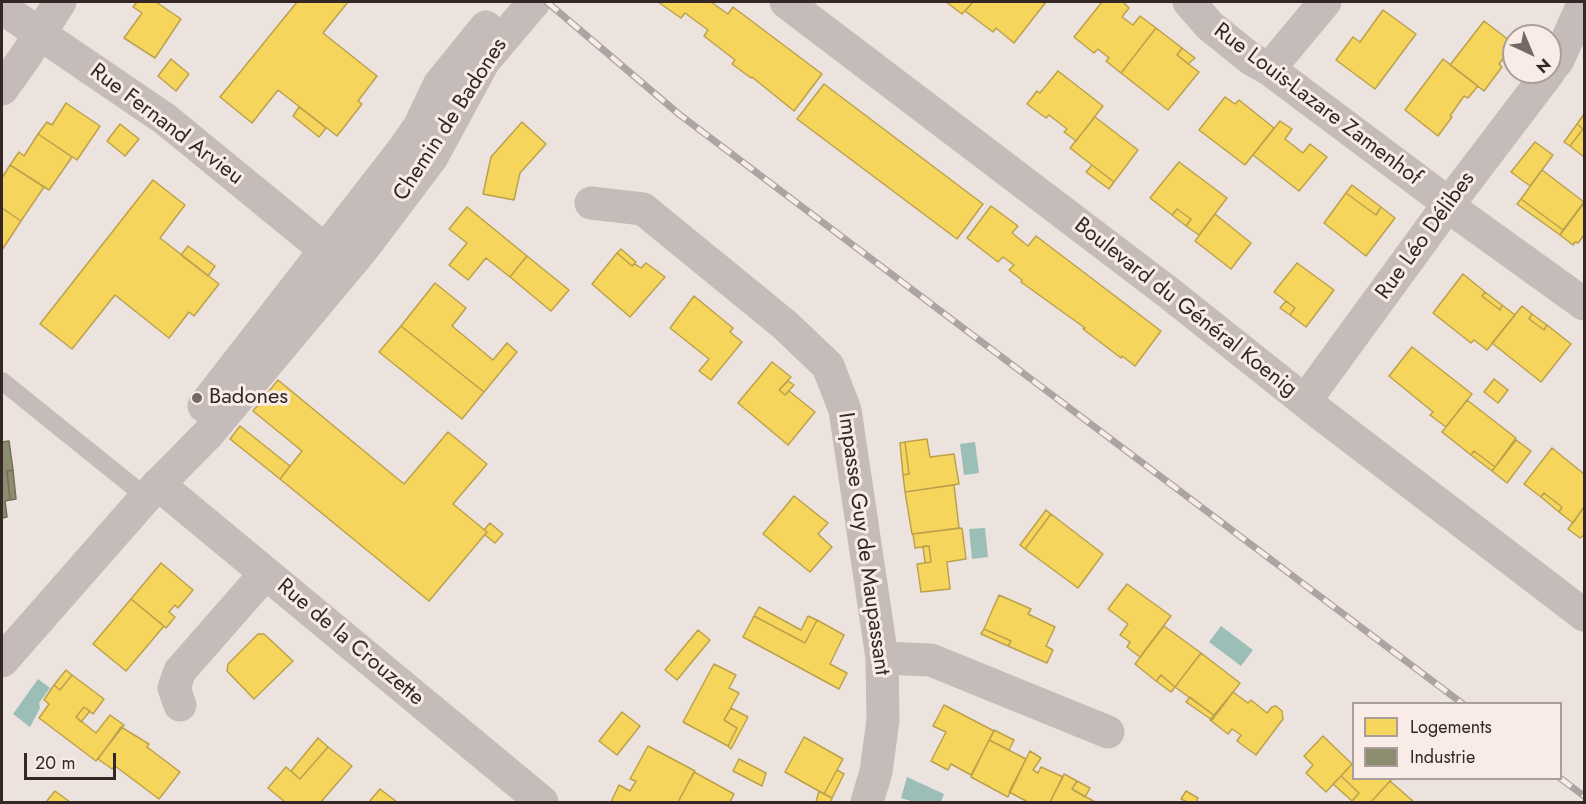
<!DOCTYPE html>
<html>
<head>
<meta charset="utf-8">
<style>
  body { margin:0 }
  #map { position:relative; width:1586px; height:804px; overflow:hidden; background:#ece3df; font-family:Jost,sans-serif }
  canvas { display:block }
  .frame { position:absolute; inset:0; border:3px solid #352726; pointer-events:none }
  .legend { position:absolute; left:1352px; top:702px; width:210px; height:78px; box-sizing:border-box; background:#f9ebe5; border:2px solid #ab9d99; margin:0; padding:8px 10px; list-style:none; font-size:18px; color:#352726 }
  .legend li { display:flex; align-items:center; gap:12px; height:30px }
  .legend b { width:30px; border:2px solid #ab9d99 }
  .north { position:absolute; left:1502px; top:24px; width:60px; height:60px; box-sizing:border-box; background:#f9ebe5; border:2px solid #ab9d99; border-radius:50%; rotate:136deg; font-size:16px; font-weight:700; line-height:24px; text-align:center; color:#352726 }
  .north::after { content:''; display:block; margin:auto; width:21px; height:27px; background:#756967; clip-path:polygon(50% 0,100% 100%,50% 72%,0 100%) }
  .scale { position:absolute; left:24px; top:753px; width:92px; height:27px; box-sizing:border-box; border:3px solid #352726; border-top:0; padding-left:8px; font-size:18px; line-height:21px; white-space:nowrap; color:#352726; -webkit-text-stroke:4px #f9ebe5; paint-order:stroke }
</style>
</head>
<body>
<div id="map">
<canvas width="1586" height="804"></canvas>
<div class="frame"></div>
<ul class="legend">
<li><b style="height:16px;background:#f6d55c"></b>Logements</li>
<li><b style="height:16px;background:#8c8c6e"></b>Industrie</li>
</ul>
<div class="north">N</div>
<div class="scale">20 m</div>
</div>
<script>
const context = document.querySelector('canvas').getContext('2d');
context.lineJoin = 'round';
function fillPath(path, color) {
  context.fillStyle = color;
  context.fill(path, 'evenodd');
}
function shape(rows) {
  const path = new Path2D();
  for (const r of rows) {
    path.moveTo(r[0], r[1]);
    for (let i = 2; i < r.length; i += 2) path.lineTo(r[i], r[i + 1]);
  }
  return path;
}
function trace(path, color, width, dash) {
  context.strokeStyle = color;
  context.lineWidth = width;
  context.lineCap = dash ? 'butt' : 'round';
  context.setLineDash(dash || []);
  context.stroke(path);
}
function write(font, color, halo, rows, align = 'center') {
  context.font = font + ' Jost,sans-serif';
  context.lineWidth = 6;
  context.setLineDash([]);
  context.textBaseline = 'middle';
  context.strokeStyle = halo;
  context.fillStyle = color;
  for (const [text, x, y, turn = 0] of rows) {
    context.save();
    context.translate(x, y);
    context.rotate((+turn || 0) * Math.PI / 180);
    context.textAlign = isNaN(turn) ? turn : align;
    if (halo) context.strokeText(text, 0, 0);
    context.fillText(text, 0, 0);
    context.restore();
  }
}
const water = shape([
  [975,442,979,473,964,475,960,444],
  [985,528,988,557,972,559,969,529],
  [1221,626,1253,650,1241,666,1209,642],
  [38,679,50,688,39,703,40,708,30,727,13,714],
  [907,777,944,794,941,802,914,802,901,798]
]);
const homes = shape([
  [137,2,156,2,181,19,155,58,124,38,142,13,133,7,137,2],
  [297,2,348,2,323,33,377,76,358,101,362,104,337,136,278,90,252,123,220,97,297,2],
  [658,2,711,2,728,14,733,7,822,74,794,111,752,77,751,78,732,64,735,60,704,36,708,30,685,13,681,18,658,2],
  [946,2,973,2,962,14,946,2],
  [973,2,1046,2,1014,43,996,28,993,32,965,11,973,2],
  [1102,2,1125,2,1124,3,1129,8,1122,17,1133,25,1140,16,1156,28,1121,73,1106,61,1109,58,1098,49,1094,53,1074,37,1102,2],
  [1383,10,1416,34,1375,89,1336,60,1353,37,1360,42,1383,10],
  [1484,21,1514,44,1499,64,1502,67,1484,91,1450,65,1484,21],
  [1156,28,1182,48,1177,55,1199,72,1168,110,1121,73,1156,28],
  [1182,48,1195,58,1188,64,1177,55,1182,48],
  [171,59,189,74,176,91,158,76,171,59],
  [1443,59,1478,86,1468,98,1464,96,1450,116,1452,117,1438,136,1405,110,1443,59],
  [1058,71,1103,106,1076,141,1064,132,1067,129,1049,115,1046,118,1027,104,1037,91,1040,93,1058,71],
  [824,84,983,204,957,239,797,119,824,84],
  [1225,97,1235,104,1239,100,1274,128,1245,165,1199,130,1225,97],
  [66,103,100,126,77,160,38,134,47,122,52,125,66,103],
  [299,107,326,128,319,137,293,116,299,107],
  [1584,114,1584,157,1570,146,1583,129,1577,124,1584,114],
  [1095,117,1138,150,1114,182,1070,148,1095,117],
  [1280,121,1292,129,1285,139,1303,153,1310,144,1327,157,1299,191,1253,155,1280,121],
  [522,122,546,144,520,173,514,200,483,194,491,157,522,122],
  [120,124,139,139,125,156,107,141,120,124],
  [1577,124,1583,129,1570,146,1564,142,1577,124],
  [38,134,72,157,49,190,10,165,19,152,24,156,38,134],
  [1535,142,1553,155,1530,186,1511,172,1535,142],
  [1179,162,1227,198,1199,235,1186,226,1191,219,1177,209,1172,215,1150,198,1179,162],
  [10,165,44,187,21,221,2,208,2,178,10,165],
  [1092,165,1114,182,1109,189,1086,172,1092,165],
  [1542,170,1584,202,1563,230,1521,199,1542,170],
  [153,180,185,205,160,238,219,284,194,316,189,312,169,338,115,295,72,349,40,324,153,180],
  [1352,185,1381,207,1376,215,1346,193,1352,185],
  [1346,193,1376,215,1381,207,1395,218,1366,256,1324,223,1346,193],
  [1521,199,1563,230,1560,235,1517,204,1521,199],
  [1584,203,1584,235,1578,243,1575,242,1573,245,1560,235,1584,203],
  [991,206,1018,226,1012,233,1028,246,1036,236,1161,331,1135,366,1122,356,1121,358,1083,329,1085,328,1021,282,1022,280,1009,270,1014,265,1003,257,998,262,967,238,991,206],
  [467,207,527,256,510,277,486,258,468,280,449,265,467,243,449,229,467,207],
  [2,208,21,221,2,250,2,208],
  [1177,209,1191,219,1186,226,1172,215,1177,209],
  [1215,214,1251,243,1231,269,1195,241,1215,214],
  [188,246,215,266,208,276,181,255,188,246],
  [621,249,636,262,632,266,617,253,621,249],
  [617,253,632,266,635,264,641,268,646,263,665,277,630,317,592,284,617,253],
  [527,256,569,290,551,311,510,277,527,256],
  [1297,263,1334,290,1306,327,1290,315,1295,308,1274,292,1297,263],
  [1463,274,1485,292,1482,296,1500,310,1502,305,1515,315,1487,350,1474,340,1471,343,1433,313,1463,274],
  [435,283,466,308,452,326,493,360,507,343,517,352,484,392,401,326,435,283],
  [1485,292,1502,305,1500,310,1482,296,1485,292],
  [694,296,733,328,730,332,742,342,711,380,699,371,709,359,670,328,694,296],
  [1286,301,1295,308,1290,315,1280,308,1286,301],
  [1522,306,1532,314,1529,319,1544,330,1547,325,1571,344,1541,382,1492,343,1522,306],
  [1532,314,1547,325,1544,330,1529,319,1532,314],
  [401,326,484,392,462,419,379,352,401,326],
  [1412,347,1472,394,1446,427,1430,415,1433,412,1389,376,1412,347],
  [772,362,791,377,779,390,785,395,789,391,815,412,788,445,738,403,772,362],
  [1494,379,1508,390,1498,403,1484,392,1494,379],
  [278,380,404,484,448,432,487,464,453,504,487,532,429,601,280,479,302,451,253,411,278,380],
  [788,381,794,385,785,395,779,390,788,381],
  [1467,400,1516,438,1495,467,1474,451,1471,455,1442,432,1467,400],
  [240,426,290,466,280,479,230,439,240,426],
  [927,439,930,457,954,454,959,484,905,492,903,475,909,474,905,442,927,439],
  [1516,440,1531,451,1507,483,1492,471,1516,440],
  [905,442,909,474,903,475,900,443,905,442],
  [1552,448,1584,474,1584,507,1573,523,1559,512,1562,507,1544,493,1541,497,1524,484,1552,448],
  [1474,451,1495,467,1492,471,1471,455,1474,451],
  [954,485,959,528,912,534,905,492,954,485],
  [1544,493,1562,507,1559,512,1541,497,1544,493],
  [794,496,828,523,818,534,832,547,810,572,763,534,794,496],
  [1584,507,1584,535,1580,538,1568,529,1584,507],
  [1046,510,1051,514,1025,549,1020,545,1046,510],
  [1051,514,1103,554,1078,588,1025,549,1051,514],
  [490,523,503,534,495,543,485,535,487,532,484,530,490,523],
  [962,528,966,559,947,562,950,589,921,592,917,564,931,562,929,546,915,548,913,534,962,528],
  [923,546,929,546,931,562,925,563,923,546],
  [161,563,193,590,178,608,175,605,169,612,175,617,166,628,131,599,161,563],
  [1127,584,1171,616,1140,657,1127,647,1130,642,1120,635,1128,624,1108,609,1127,584],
  [999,595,1031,609,1028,614,1055,627,1046,646,1053,650,1047,663,1008,646,1011,641,984,629,999,595],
  [131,599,164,626,126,671,93,644,131,599],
  [759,607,801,630,808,616,817,620,805,643,754,616,759,607],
  [754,616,805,643,817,620,844,635,830,664,847,673,839,689,743,637,754,616],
  [1164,626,1201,653,1175,687,1161,675,1156,681,1135,664,1164,626],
  [984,629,1011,641,1008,646,981,634,984,629],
  [698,630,710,640,677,680,665,670,698,630],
  [258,634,264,634,293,661,254,699,227,671,228,664,258,634],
  [1201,653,1240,683,1215,716,1175,687,1201,653],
  [714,664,736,675,729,688,739,693,724,720,737,728,728,746,683,722,714,664],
  [66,670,72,675,60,690,54,685,66,670],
  [72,675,104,699,93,714,84,707,76,717,96,733,110,715,124,725,96,761,39,718,49,704,44,700,54,685,60,690,72,675],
  [1161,675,1175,687,1171,692,1156,681,1161,675],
  [1233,692,1248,703,1251,700,1267,713,1272,707,1276,706,1282,711,1283,719,1256,755,1237,741,1241,735,1232,729,1228,734,1210,720,1233,692],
  [1190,697,1215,716,1212,720,1186,702,1190,697],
  [944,705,994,731,971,775,951,764,948,770,931,761,946,732,933,726,944,705],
  [84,707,90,711,81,722,76,717,84,707],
  [731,708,748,717,731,749,728,746,737,728,724,720,731,708],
  [622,712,640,726,617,755,599,741,622,712],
  [121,727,149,744,147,747,180,772,159,799,115,766,112,769,98,759,121,727],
  [994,730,1014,740,1009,750,989,740,994,730],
  [1323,736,1352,764,1326,792,1306,773,1313,765,1304,756,1323,736],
  [804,737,843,759,824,794,785,772,804,737],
  [318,738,328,747,300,779,291,771,318,738],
  [989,740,1026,759,1008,797,971,777,989,740],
  [648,746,695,771,678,802,611,802,619,785,630,791,636,781,630,779,648,746],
  [328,747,352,766,321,802,285,802,268,788,286,767,300,779,328,747],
  [1030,751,1041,758,1033,770,1038,773,1041,767,1063,777,1050,802,1028,802,1009,792,1030,751],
  [739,759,766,773,762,786,733,771,739,759],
  [1354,762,1354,778,1389,778,1391,780,1371,802,1354,802,1352,801,1359,793,1341,776,1354,762],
  [837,770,844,774,832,798,824,794,837,770],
  [694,772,734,794,730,802,678,802,694,772],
  [1064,774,1077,781,1072,789,1095,802,1050,802,1064,774],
  [1341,776,1359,793,1352,801,1333,784,1341,776],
  [1077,781,1090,788,1085,797,1072,789,1077,781],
  [1390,781,1414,802,1371,802,1390,781],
  [380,789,397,802,369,802,380,789],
  [55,791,70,802,46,802,55,791],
  [819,791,832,798,831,802,816,802,819,791],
  [1186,791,1198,798,1196,802,1187,802,1181,799,1186,791]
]);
const industry = shape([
  [9,441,13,470,7,471,10,500,5,501,7,517,2,518,2,442,9,441],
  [13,470,16,499,10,500,7,471,13,470]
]);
const lane = shape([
  [2,381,146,497]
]);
const street = shape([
  [786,2,1169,293,1321,414,1584,615],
  [1189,2,1210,26,1251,59,1269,69,1436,194,1463,217,1584,304],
  [2,8,165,119,324,249,332,263,329,267],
  [1269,69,1325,2],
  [1550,70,1558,60,1584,2],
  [2,89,25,57,60,2],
  [591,203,643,209,785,325,828,366,845,410,882,658,883,720,876,772,867,802],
  [1305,401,1448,205,1549,72],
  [204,406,403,150,419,127,439,85,486,27],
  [158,484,542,802],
  [882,658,931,660,1108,732],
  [2,661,146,497,208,434,361,251,432,157,484,61,534,2],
  [180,705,174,688,180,671,265,574]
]);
const rail = shape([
  [547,2,680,115,1463,704],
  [1560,778,1584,796]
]);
const markers = [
  [197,398,6,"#756967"]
];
const streetNames = [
  ["Rue Louis-Lazare Zamenhof",1317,105,37],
  ["Chemin de Badones",451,120,-57],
  ["Rue Fernand Arvieu",166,125,37],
  ["Rue Léo Délibes",1426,236,-54],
  ["Boulevard du Général Koenig",1185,308,38],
  ["Impasse Guy de Maupassant",863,544,82],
  ["Rue de la Crouzette",350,643,40]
];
const poiNames = [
  ["Badones",209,398]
];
fillPath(water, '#9bbfb6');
fillPath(homes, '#f6d55c');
trace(homes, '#bca14c', 1.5);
fillPath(industry, '#8c8c6e');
trace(industry, '#726e58', 1.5);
trace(lane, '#c5bbb8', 18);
trace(street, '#c5bbb8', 33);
trace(rail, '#aca4a2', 7);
trace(rail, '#f9ebe5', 4.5, [14]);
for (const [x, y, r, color] of markers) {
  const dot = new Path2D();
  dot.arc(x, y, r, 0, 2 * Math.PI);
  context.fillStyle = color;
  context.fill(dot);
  trace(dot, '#f9ebe5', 2);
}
write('22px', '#352726', '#f9ebe5', streetNames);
write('22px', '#352726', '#f9ebe5', poiNames, 'left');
</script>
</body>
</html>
